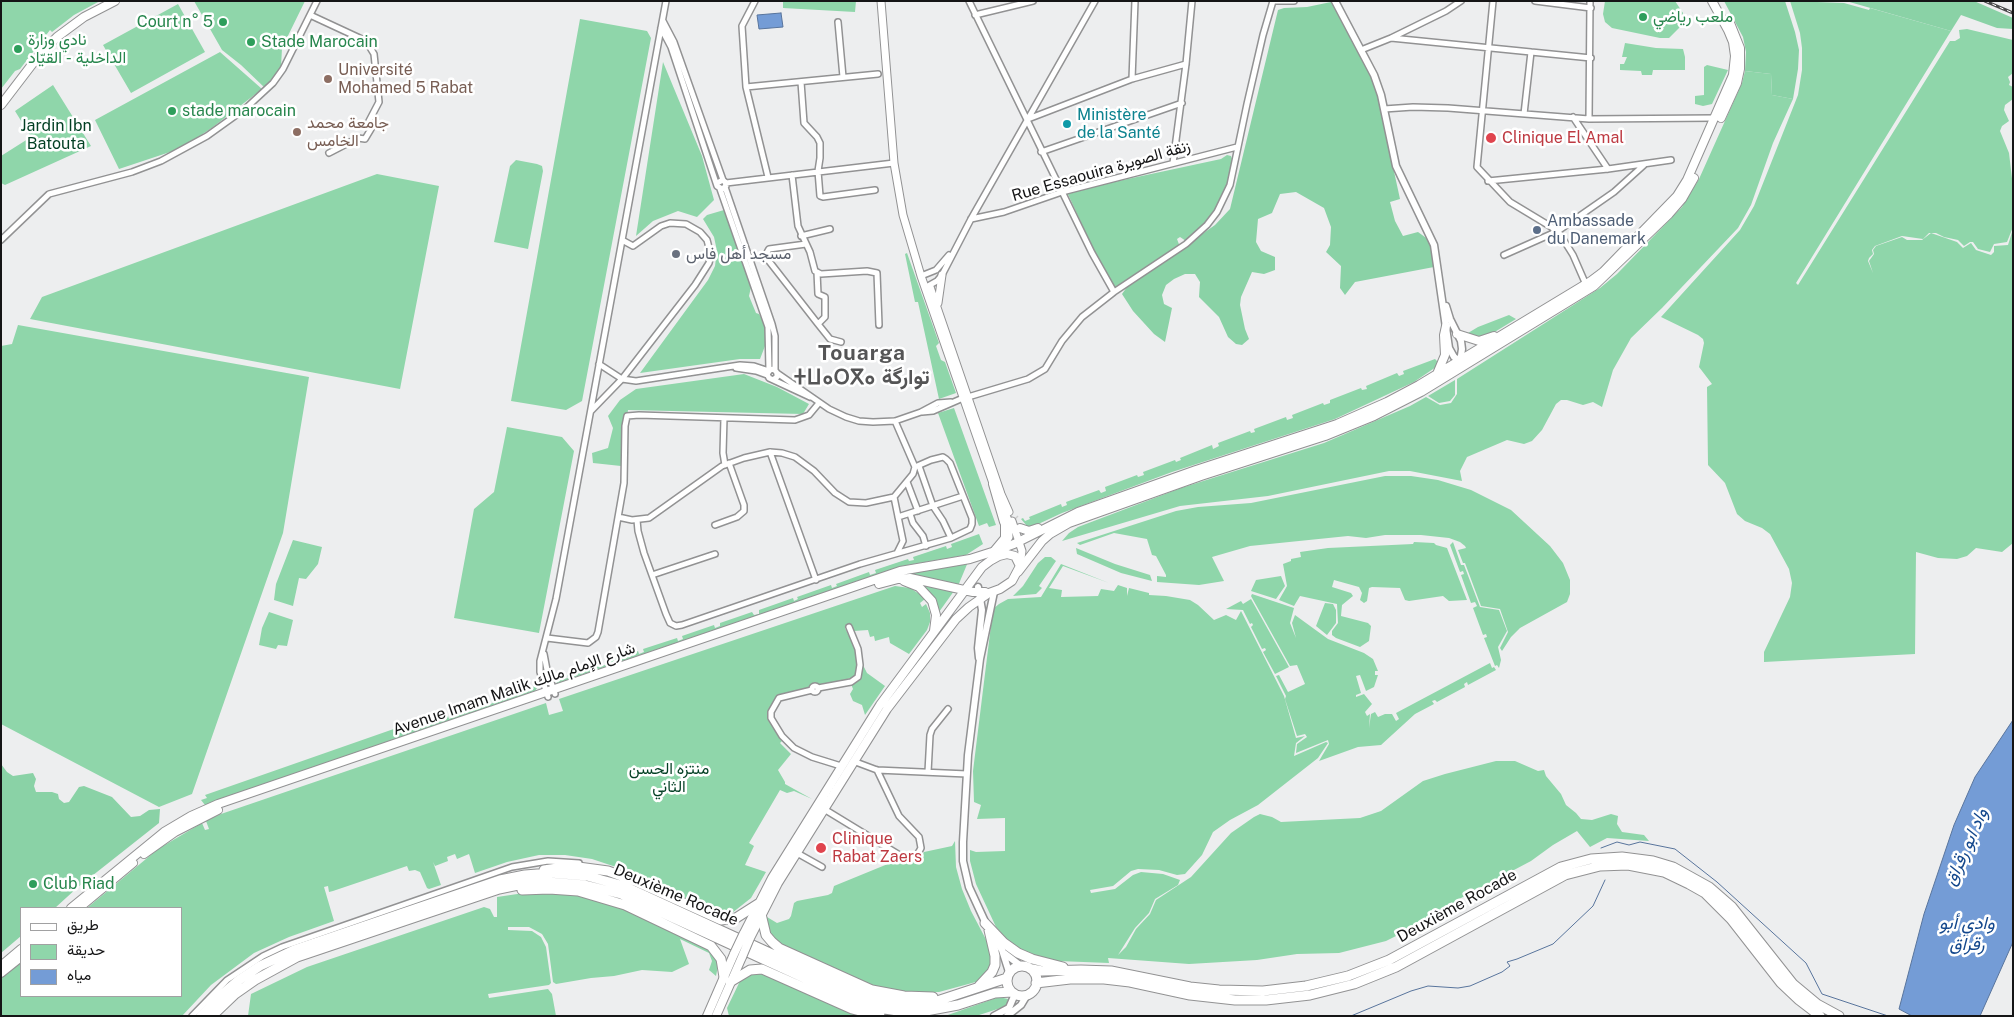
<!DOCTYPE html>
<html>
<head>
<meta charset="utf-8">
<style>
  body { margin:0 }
  #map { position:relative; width:2014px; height:1017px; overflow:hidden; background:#edeeef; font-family:"Public Sans",Vazirmatn,sans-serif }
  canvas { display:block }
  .frame { position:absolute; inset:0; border:2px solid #151516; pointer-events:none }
  .legend { position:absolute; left:20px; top:907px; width:162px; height:90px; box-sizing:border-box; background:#fff; border:1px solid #a1a1a2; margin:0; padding:6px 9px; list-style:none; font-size:15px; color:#151516 }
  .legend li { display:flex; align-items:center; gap:10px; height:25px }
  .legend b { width:25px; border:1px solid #a1a1a2 }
</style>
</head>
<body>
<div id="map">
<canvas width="2014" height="1017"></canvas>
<div class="frame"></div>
<ul class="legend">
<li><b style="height:6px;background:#fff"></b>طريق</li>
<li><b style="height:14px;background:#8fd6aa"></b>حديقة</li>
<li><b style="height:14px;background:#749cd6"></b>مياه</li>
</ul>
</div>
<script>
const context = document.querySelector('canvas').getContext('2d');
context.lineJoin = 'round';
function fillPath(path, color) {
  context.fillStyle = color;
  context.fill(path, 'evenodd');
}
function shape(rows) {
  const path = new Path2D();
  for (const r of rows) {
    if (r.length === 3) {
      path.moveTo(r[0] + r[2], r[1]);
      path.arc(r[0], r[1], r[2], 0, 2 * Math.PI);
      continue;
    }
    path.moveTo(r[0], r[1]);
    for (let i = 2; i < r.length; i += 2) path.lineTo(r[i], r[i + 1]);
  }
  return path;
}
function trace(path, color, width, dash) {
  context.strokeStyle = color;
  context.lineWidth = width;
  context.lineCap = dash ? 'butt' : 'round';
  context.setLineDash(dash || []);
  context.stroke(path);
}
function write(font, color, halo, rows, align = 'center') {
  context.font = font + ' "Public Sans",Vazirmatn,"Noto Sans Tifinagh",sans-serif';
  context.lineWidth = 5;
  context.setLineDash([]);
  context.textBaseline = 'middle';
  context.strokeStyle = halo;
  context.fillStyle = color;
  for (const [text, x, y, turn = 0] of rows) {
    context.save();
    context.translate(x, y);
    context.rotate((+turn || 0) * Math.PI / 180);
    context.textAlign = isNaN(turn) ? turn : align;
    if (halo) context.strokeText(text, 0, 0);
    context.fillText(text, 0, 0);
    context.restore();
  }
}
const green = shape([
  [1,1,100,1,74,15,52,32,50,30,20,69,15,71,1,89],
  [194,1,305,1,282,48,281,67,265,88,241,65,222,50],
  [783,1,856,1,855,12,783,8],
  [1605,1,1675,1,1683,13,1680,27,1669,38,1660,38,1612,28,1605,22,1603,14],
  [1790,1,1844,3,1869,10,1870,8,1951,31,1796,283,1798,285,1950,41,1955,41,1960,38,1959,30,1967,29,2013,40,2013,73,2008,77,2010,82,2009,85,2013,87,2013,99,2005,105,2004,110,2009,121,2002,126,2000,131,2009,153,2013,187,2013,227,2007,242,1994,244,1990,252,1978,249,1973,242,1970,242,1964,246,1958,240,1944,237,1936,233,1929,233,1923,239,1902,236,1875,246,1872,250,1873,254,1869,258,1868,261,1873,273,1869,261,1874,254,1873,250,1876,246,1902,237,1907,240,1922,240,1931,233,1957,242,1963,248,1971,243,1976,250,1991,255,1994,252,1994,246,2008,245,2013,229,2013,543,2002,552,1976,548,1967,556,1957,559,1938,558,1916,552,1915,654,1764,662,1764,652,1790,597,1792,583,1789,569,1770,534,1762,528,1745,521,1737,514,1725,483,1708,465,1707,387,1712,384,1699,367,1704,343,1703,339,1698,335,1661,317,1740,230,1754,206,1798,95,1802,70,1802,48,1800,33],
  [178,4,205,52,131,93,103,45],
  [580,19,647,31,651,38,582,401,566,410,511,401],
  [1625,43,1656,48,1683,49,1685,57,1685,70,1653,70,1652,75,1642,75,1641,71,1620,70,1620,64,1624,64,1627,57,1622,57],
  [220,52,262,89,213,127,182,148,119,169,95,120],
  [663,62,702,156,714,200,697,217,678,211,653,221,636,236],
  [1707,65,1728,70,1712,104,1703,106,1695,104,1695,96,1704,95,1704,67],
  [1745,71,1771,74,1772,95,1793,99,1773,143,1751,205,1738,228,1662,308,1631,338,1613,370,1602,407,1593,402,1583,405,1567,400,1561,400,1556,404,1542,430,1532,441,1524,444,1507,440,1467,457,1460,471,1462,481,1410,471,1389,471,1268,496,1180,506,1062,541,1069,533,1078,527,1181,488,1324,443,1410,406,1426,397,1440,405,1451,403,1457,394,1457,379,1600,288,1617,274,1682,207,1699,179,1742,83],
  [53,85,91,146,5,185,1,183,1,156,31,137,15,111],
  [1227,155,1231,156,1232,159,1226,190,1211,220,1186,241,1180,237,1177,239,1180,247,1122,285,1111,288,1067,192,1221,159],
  [516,160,537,164,542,166,543,171,528,249,494,242,510,166],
  [377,174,439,186,400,389,30,319,42,297],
  [724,210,751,287,749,296,756,313,759,314,767,328,765,346,760,359,740,359,640,373,708,280,715,266,717,251,714,237,703,219,707,215],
  [907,253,939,343,936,346,941,360,945,362,956,393,939,399,918,302,915,302,905,254],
  [1509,315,1516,319,1493,333,1481,337,1468,333,1478,327],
  [18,325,309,377,283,533,192,794,159,807,1,724,1,346,12,344],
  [1435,359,1437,361,1441,360,1436,367,1414,382,1335,419,1172,472,1062,513,1032,527,1027,526,1021,519,1023,518,1025,521,1030,519,1029,517,1061,504,1062,507,1067,505,1066,502,1099,490,1101,493,1106,491,1105,487,1137,475,1138,477,1144,475,1143,472,1175,460,1176,462,1181,460,1180,458,1212,445,1213,449,1219,446,1218,443,1250,431,1251,433,1255,432,1254,429,1286,417,1287,420,1293,418,1292,415,1323,403,1324,405,1330,403,1330,400,1361,388,1362,390,1367,389,1366,386,1397,373,1399,376,1404,374,1403,371],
  [744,374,777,387,809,404,803,414,628,410,621,466,593,463,592,453,608,448,613,428,608,416,620,400,636,389],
  [1455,380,1455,395,1450,401,1439,403,1428,396],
  [954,408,996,525,989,527,987,523,979,526,938,413],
  [507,427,562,437,574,451,539,633,454,618,474,509,494,492],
  [1385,476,1411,476,1438,480,1471,490,1511,510,1550,546,1563,563,1570,580,1570,594,1567,602,1520,628,1511,637,1502,651,1500,648,1508,632,1500,609,1481,606,1465,563,1463,563,1458,550,1466,548,1465,546,1460,542,1449,538,1421,535,1385,535,1366,538,1348,536,1250,546,1212,557,1224,581,1199,585,1157,582,1157,576,1166,577,1166,575,1156,556,1152,555,1147,539,1114,533,1080,545,1077,543,1176,511,1198,507,1251,503],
  [979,534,983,544,966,555,902,566,558,683,552,680,562,677,563,679,568,678,567,675,600,664,601,666,605,665,605,662,638,651,639,654,644,652,643,649,677,638,678,641,683,639,682,636,714,625,715,628,720,626,720,623,752,612,754,615,759,614,759,610,793,598,794,601,798,599,797,597,831,585,832,588,837,586,836,584,869,572,870,575,876,573,875,570,908,559,909,561,914,560,913,557,946,546,947,549,952,547,951,544],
  [293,540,322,547,318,564,306,579,299,578,293,606,274,600,276,584],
  [1414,542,1434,543,1436,545,1447,548,1467,600,1449,601,1443,596,1409,601,1405,600,1400,588,1372,587,1369,588,1367,601,1364,603,1360,600,1362,593,1359,587,1334,580,1332,587,1351,593,1353,596,1342,605,1341,616,1368,623,1371,626,1369,641,1360,647,1336,638,1332,635,1332,631,1338,623,1337,604,1300,596,1294,606,1279,600,1287,586,1283,564,1291,561,1291,559,1301,557,1300,552,1328,548,1413,544],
  [1453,542,1461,565,1464,565,1480,607,1499,610,1507,631,1498,647,1501,660,1499,668,1497,665,1495,666,1484,638,1487,637,1486,634,1483,635,1473,608,1477,606,1475,602,1471,603,1461,575,1464,574,1463,571,1460,572,1450,545],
  [1076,548,1115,564,1150,575,1152,581,1121,573,1077,554],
  [1045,557,1051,557,1056,561,1039,586,1042,588,1036,594,1013,596,1023,586,1038,563],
  [968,562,958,586,902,576,901,574],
  [1061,564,1109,583,1063,566,1049,588,1062,590,1061,597,1098,596,1101,589,1114,591,1118,585,1127,588,1127,596,1129,588,1149,593,1149,595,1166,596,1190,600,1198,605,1214,620,1226,615,1236,620,1241,611,1284,696,1296,738,1305,736,1296,743,1294,756,1326,742,1328,743,1318,758,1258,805,1230,820,1213,832,1202,855,1185,874,1177,875,1159,870,1138,869,1131,871,1113,886,1090,890,1091,893,1115,889,1133,875,1141,872,1163,874,1180,880,1178,885,1155,899,1149,913,1135,928,1118,955,1126,947,1136,929,1150,914,1156,900,1191,877,1231,833,1254,817,1260,814,1272,817,1281,822,1360,818,1381,811,1423,781,1445,774,1496,761,1515,761,1538,771,1544,770,1546,776,1561,794,1566,805,1576,813,1581,819,1592,820,1611,814,1618,816,1617,824,1622,832,1644,835,1649,841,1607,838,1590,847,1577,831,1553,845,1531,861,1461,898,1408,930,1386,941,1339,953,1297,954,1257,960,1189,964,1108,958,1109,963,1058,961,1030,954,1011,944,996,927,976,884,970,861,970,850,976,852,1005,851,1005,818,977,819,981,805,974,802,973,771,993,609,999,604,1008,599,1041,597],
  [1281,576,1285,586,1276,599,1251,591,1256,580],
  [923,585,954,591,939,612,934,599],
  [895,586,910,588,921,595,925,599,920,603,922,607,926,604,930,613,930,622,927,630,909,654,890,643,889,637,875,641,874,636,870,637,868,630,854,631,851,625,845,628,849,636,852,637,856,653,857,663,855,677,820,686,814,685,804,691,776,697,767,715,782,741,780,743,791,754,778,770,785,782,785,784,812,799,794,791,787,793,780,790,749,843,754,846,745,865,766,872,751,898,732,913,719,914,628,871,592,859,565,855,539,855,507,862,475,873,469,854,457,859,455,854,447,857,448,861,435,866,433,862,441,885,429,889,427,888,420,872,415,870,409,871,407,866,333,891,329,892,328,886,324,887,334,921,289,937,254,953,211,985,182,1016,1,1016,1,978,21,962,21,996,181,996,181,908,87,908,158,849,202,823,205,830,209,829,206,821,221,814,546,703,549,715,563,711,559,699],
  [1252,594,1294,608,1290,623,1296,638,1292,623,1295,615,1328,639,1364,653,1373,659,1378,671,1375,671,1375,675,1378,675,1374,687,1366,691,1360,675,1356,676,1361,693,1356,695,1356,697,1364,694,1372,704,1365,712,1367,716,1370,714,1369,728,1371,714,1375,712,1378,717,1385,714,1392,714,1396,721,1399,719,1396,713,1490,663,1492,668,1494,667,1496,670,1468,685,1467,682,1464,684,1465,687,1437,702,1435,700,1432,701,1434,704,1415,714,1381,745,1358,747,1319,761,1329,744,1328,740,1296,753,1297,744,1307,737,1305,734,1297,736,1285,699,1286,696,1276,676,1279,675,1288,692,1305,684,1297,665,1290,666,1251,596],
  [1251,599,1289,667,1275,674,1263,652,1266,650,1265,648,1262,649,1251,627,1253,625,1252,623,1250,624,1243,610,1226,609,1241,601,1243,604],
  [1325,603,1333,604,1336,610,1336,623,1327,635,1316,626],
  [269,612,293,620,287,646,278,645,276,649,259,645,262,628],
  [862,663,867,673,885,686,865,715,862,705,853,701,850,694,853,689,851,684,860,680],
  [539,685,535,691,205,805,201,800,207,798,205,795,408,724,408,729,416,731,418,726,448,716,449,719,454,717,454,714,487,703,488,705,493,703,492,701,523,690,524,693,530,691,529,688],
  [955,841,956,867,962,889,971,911,991,949,992,965,983,980,939,992,898,992,869,985,777,943,769,931,767,917,777,923,789,919,791,916,794,903,797,901,828,895,832,893,834,886,900,859,906,861,913,861,920,858,924,852,952,846],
  [531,892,564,893,585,897,619,907,706,947,717,960,718,966,716,976,709,970,712,961,709,953,680,939,689,964,672,972,642,970,614,976,591,978,556,984,553,982,548,944,542,934,529,927,508,927,508,930,532,931,541,937,546,947,551,983,549,985,488,994,489,998,548,989,552,994,556,1016,248,1016,251,994,307,967,484,907,490,909,494,917,497,917,497,897],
  [759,973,842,1009,861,1016,729,1016,727,1008,740,981,748,975],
  [999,997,1008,999,1007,1005,1004,1007,976,1016,945,1016]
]);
const forest = shape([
  [1724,1,1785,1,1795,32,1799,50,1798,69,1793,99,1772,95,1771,74,1745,71,1746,52,1743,37],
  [1846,1,1974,1,2013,18,2013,29,1997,28,1961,15,1951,31],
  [1331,2,1340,15,1375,84,1400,199,1390,202,1395,221,1403,236,1418,232,1429,240,1434,267,1355,282,1345,295,1340,288,1341,266,1326,252,1330,245,1331,227,1324,208,1296,192,1280,194,1272,213,1258,219,1256,242,1261,251,1275,257,1275,270,1264,274,1252,272,1241,297,1240,305,1245,329,1249,339,1242,345,1236,344,1228,337,1219,317,1199,297,1200,282,1195,274,1185,274,1174,279,1166,285,1162,295,1164,304,1172,308,1165,342,1154,334,1133,311,1122,294,1127,287,1215,225,1230,209,1278,10,1284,8,1307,7],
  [1,764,7,772,13,776,33,773,36,779,34,786,36,792,52,792,58,794,59,799,64,803,69,802,79,787,84,786,112,797,131,817,140,816,149,810,160,809,159,823,78,887,55,908,21,908,21,936,1,953]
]);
const water = shape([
  [781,13,783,27,759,29,757,15,781,13],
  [2013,720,2013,942,1980,1016,1912,1016,1899,1009,1924,914,1954,825,1975,777,2013,720]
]);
const stream = shape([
  [1601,848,1617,842,1629,845,1640,842,1675,849,1717,882,1806,963,1822,994,1888,1016],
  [1351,1016,1411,991,1428,986,1458,988,1470,986,1502,972,1510,966,1507,962,1517,959,1553,944,1593,906,1605,880]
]);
const secondaryTunnel = shape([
  [1015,518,1016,519]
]);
const minor = shape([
  [755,1,742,26,746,87,768,177],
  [969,1,1092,253,1114,292],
  [1275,1,1294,1],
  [1493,1,1477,167,1510,202,1558,231,1573,255,1587,287],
  [1535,1,1591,8],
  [310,15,366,41,374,54,379,102,368,123,371,129,365,139,358,138,329,153],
  [975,15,1033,1],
  [663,21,674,42,723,180],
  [838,22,843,77],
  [661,28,671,47,717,186,722,189,726,186,725,182,723,180,717,183],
  [1391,38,1591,58],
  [1361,50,1391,38,1446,11,1461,1],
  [1132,79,1135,1],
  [801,82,804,123,817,137,820,143,820,158,818,171,820,196,823,197,875,190],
  [746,87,878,74],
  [1384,109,1413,107,1448,108,1589,119,1715,118],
  [1524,114,1531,52],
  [1573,117,1608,169],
  [1028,119,1132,79,1186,64],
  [1589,119,1590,1],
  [1041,152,1182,103],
  [1173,163,1186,64,1192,1],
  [792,175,798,226,810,252,815,271,821,274,867,271,877,273,879,325],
  [1488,181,1608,169,1671,160],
  [726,183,894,163],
  [725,187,772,324,775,336,775,370],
  [720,189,768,327,769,370],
  [971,219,1004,212,1062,192,1237,147],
  [801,236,830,229],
  [1,240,49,194,132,172,161,161,207,136,246,108,273,83,283,69,317,1],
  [806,244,769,249,765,256,818,324,825,317,825,297,818,294,817,272],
  [1504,255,1558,231,1614,192,1644,165],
  [921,276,936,270,949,255],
  [928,286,937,281,942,275,971,219,1095,1],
  [818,324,830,339,841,342],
  [599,364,622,379,636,381,740,365,754,366,769,371],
  [736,368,756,371,767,375],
  [777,373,829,409,846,417,859,421,873,422,895,421,921,412,938,403,951,402],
  [774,379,777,377,777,373,774,369,770,370,767,374,769,378,810,397],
  [968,397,1028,379,1045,369,1062,341,1082,317,1114,292,1186,244,1207,225,1217,212,1230,185,1247,104,1263,35,1273,1],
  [591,411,622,379,695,285,709,263,711,255,707,240,700,232,686,224,670,223,661,226,633,246,622,240],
  [922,412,933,411,963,398],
  [724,418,723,453,725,465],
  [895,421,915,467,913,474,894,497,903,541,897,553],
  [770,452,816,580],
  [919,466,933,506,943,521,951,538],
  [907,482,918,511],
  [910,514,913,523,923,536,926,546],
  [618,517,632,520,649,518,722,466,744,458,770,452,782,453,795,457,814,471,835,493,849,502,866,503,894,497],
  [898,517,963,496],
  [637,520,638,531,644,553,666,614,670,623,676,626,682,625,860,564,951,538,970,529,972,524,972,518,950,463,946,459,943,457,931,460,915,467],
  [715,525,737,517,744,511,744,505,729,463],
  [652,575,715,554],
  [547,638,588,643,596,637,598,632,624,483,625,426,627,416,639,415,795,420,809,415,819,403],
  [544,654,547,670,555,694],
  [815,689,3],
  [818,688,851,682,858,677,860,665,858,649,849,627],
  [812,690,779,698,771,712,771,718,782,736,794,748,812,757,841,766],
  [548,697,540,672,540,661,556,599,666,1],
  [853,761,877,770,967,774],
  [928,772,930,735,932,729,948,709],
  [824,809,901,856,907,858,916,857,921,848,919,837,899,816,877,770],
  [797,853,822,867],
  [192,1016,227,980,263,956,282,947,512,867,548,861,579,863]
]);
const tertiary = shape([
  [1335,1,1374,75,1381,95,1396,166,1434,245,1449,348,1454,357,1462,362],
  [1446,306,1450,319,1461,341,1462,349,1460,362],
  [978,587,982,610,978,648,979,658],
  [987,926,969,887,963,861,963,842,968,755,980,659,994,592],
  [992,935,1002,950,1009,972],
  [1004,953,1021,966],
  [994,1016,1009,1008,1015,994],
  [1007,1016,1021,1005,1027,995]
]);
const secondary = shape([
  [881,1,894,163,903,215,921,276,995,489],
  [930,287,1001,494,1009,512],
  [938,303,942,275],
  [1003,508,1008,520],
  [1012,521,1022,551,1020,566],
  [1002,549,1009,537,1008,522]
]);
const primary = shape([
  [1,105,40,54,57,37,84,17,115,1],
  [1721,118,1737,83,1740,69,1740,48,1730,23],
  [1457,334,1479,341,1494,336],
  [1437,374,1445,355,1444,335,1446,326],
  [993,484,1004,522],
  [1020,528,1029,531,1038,528],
  [995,550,1005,538,1005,523],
  [1018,572,1042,541,1050,534,1069,523,1201,476,1325,436,1374,416,1421,392,1594,286,1669,214,1682,199,1694,178],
  [904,581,919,587,932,601,936,615,934,631],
  [879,584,898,579,910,578,973,592,985,592],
  [144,854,175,832,218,810],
  [71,908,164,832,191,816,218,804,900,571,970,559,992,552,1014,544,1078,512,1196,470,1337,424,1387,402,1419,385,1591,281,1603,272,1677,196,1687,180,1733,75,1735,56,1733,42,1728,30,1712,1],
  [79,908,133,863],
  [743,935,772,878,880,705,982,567,990,561,999,556,1007,554,1015,556,1020,566,1012,581,1000,589,989,593,969,607,956,619,887,709,778,883,750,938],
  [1,966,21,949],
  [1,973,21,957],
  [707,1016,734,954],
  [716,1016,742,957]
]);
const trunk = shape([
  [544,870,571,866,608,871,635,881,721,920,736,918,758,904],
  [522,890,549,889,578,891,625,905,711,946,721,959,724,977],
  [761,914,766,935,772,942,779,948,872,990,904,996,933,997],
  [985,923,1004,943,1018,953,1032,959,1063,967],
  [1022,981,15],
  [1032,969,1042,971,1081,970,1111,971,1190,987,1219,990,1263,991,1306,986,1348,976,1389,960,1561,867,1591,859,1622,857,1653,861,1673,867,1709,887,1732,907,1793,984,1817,1004,1839,1016],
  [730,982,750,970,762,969,852,1009,880,1016],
  [1036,983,1070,979,1104,979,1130,982,1190,995,1235,1000,1266,1000,1310,995,1354,984,1396,967,1565,875,1600,866,1628,865,1664,872,1689,884,1705,893,1731,919,1781,983,1799,1000,1820,1016],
  [979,986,992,972,995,965,995,956,989,930],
  [201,1016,220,996,239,980,260,966,294,950,500,880,525,875,550,873,587,876,624,886,855,992,877,1000,911,1004,934,1002,1007,978],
  [212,1016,235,994,255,980,297,957,499,889,523,884,548,882,585,885,621,894,852,1000,872,1007,904,1012,926,1011,958,1005,995,993,1012,992]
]);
const rail = shape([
  [1985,1,2013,13]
]);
const primaryBridge = shape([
  [734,954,743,935],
  [742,957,750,938]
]);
const markers = [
  [1643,17,5,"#2e9e5b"],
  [223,22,5,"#2e9e5b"],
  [251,42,5,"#2e9e5b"],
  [18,49,5,"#2e9e5b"],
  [328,79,5,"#8d6e63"],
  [172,111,5,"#2e9e5b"],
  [1067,124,5,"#0f9aa8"],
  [297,132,5,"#8d6e63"],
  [1491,138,6,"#e0444e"],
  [1537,230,5,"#5c6f8a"],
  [676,254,5,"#6b7280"],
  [821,848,6,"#e0444e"],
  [33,884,5,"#2e9e5b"]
];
const leisureNames = [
  ["ملعب رياضي",1653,17],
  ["Court n° 5",213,22,"right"],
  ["نادي وزارة",28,40],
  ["الداخلية - القيّاد",28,58],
  ["Stade Marocain",261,42],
  ["stade marocain",182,111],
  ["Club Riad",43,884]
];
const educationNames = [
  ["Université",338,70],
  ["Mohamed 5 Rabat",338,88],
  ["جامعة محمد",307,123],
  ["الخامس",307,141]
];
const cultureNames = [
  ["Ministère",1077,115],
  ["de la Santé",1077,133]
];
const parkNames = [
  ["Jardin Ibn",56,126],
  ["Batouta",56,144],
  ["منتزه الحسن",669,769],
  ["الثاني",669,787]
];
const healthNames = [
  ["Clinique El Amal",1502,138],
  ["Clinique",832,839],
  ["Rabat Zaers",832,857]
];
const streetNames = [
  ["Rue Essaouira زنقة الصويرة",1101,171,-16],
  ["Avenue Imam Malik شارع الإمام مالك",514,689,-19],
  ["Deuxième Rocade",676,895,23],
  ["Deuxième Rocade",1457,906,-29]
];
const serviceNames = [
  ["Ambassade",1547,221],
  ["du Danemark",1547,239]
];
const worshipNames = [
  ["مسجد أهل فاس",686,254]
];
const waterNames = [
  ["واد ابو رقراق",1966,847,-66],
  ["وادي أبو",1967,923],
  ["رقراق",1967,944]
];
const districtNames = [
  ["Touarga",862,354],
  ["ⵜⵡⴰⵔⴳⴰ توارگة",862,378]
];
fillPath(green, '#8fd6aa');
fillPath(forest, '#8ad2a6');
fillPath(water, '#749cd6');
trace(water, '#58749c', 1);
trace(stream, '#58749c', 1);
trace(secondaryTunnel, '#cdcdce', 7, [7, 3.5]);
trace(minor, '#929293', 8);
trace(tertiary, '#929293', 9);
trace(secondary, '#929293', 9);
trace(primary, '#929293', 10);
trace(trunk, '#929293', 11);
trace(minor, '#fff', 5);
trace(tertiary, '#fff', 6);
trace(secondary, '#fff', 7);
trace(primary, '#fff', 8);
trace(trunk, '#fff', 9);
trace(rail, '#4a4a4b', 3);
trace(rail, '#fff', 1, [4]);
trace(primaryBridge, '#929293', 10, []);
trace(primaryBridge, '#fff', 8);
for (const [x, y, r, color] of markers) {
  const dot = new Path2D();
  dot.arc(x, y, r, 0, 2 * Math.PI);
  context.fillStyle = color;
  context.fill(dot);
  trace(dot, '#fff', 2);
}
write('16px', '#27864d', '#fff', leisureNames, 'left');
write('16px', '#785e54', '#fff', educationNames, 'left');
write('16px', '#0d838f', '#fff', cultureNames, 'left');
write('16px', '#023f23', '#fff', parkNames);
write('16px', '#be3a42', '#fff', healthNames, 'left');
write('16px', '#151516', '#fff', streetNames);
write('16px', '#4e5e75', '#fff', serviceNames, 'left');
write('16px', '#5b616d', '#fff', worshipNames, 'left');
write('italic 18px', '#13478c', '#fff', waterNames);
context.letterSpacing = '1px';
write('bold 21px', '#555556', '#fff', districtNames);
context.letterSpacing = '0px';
</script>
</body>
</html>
